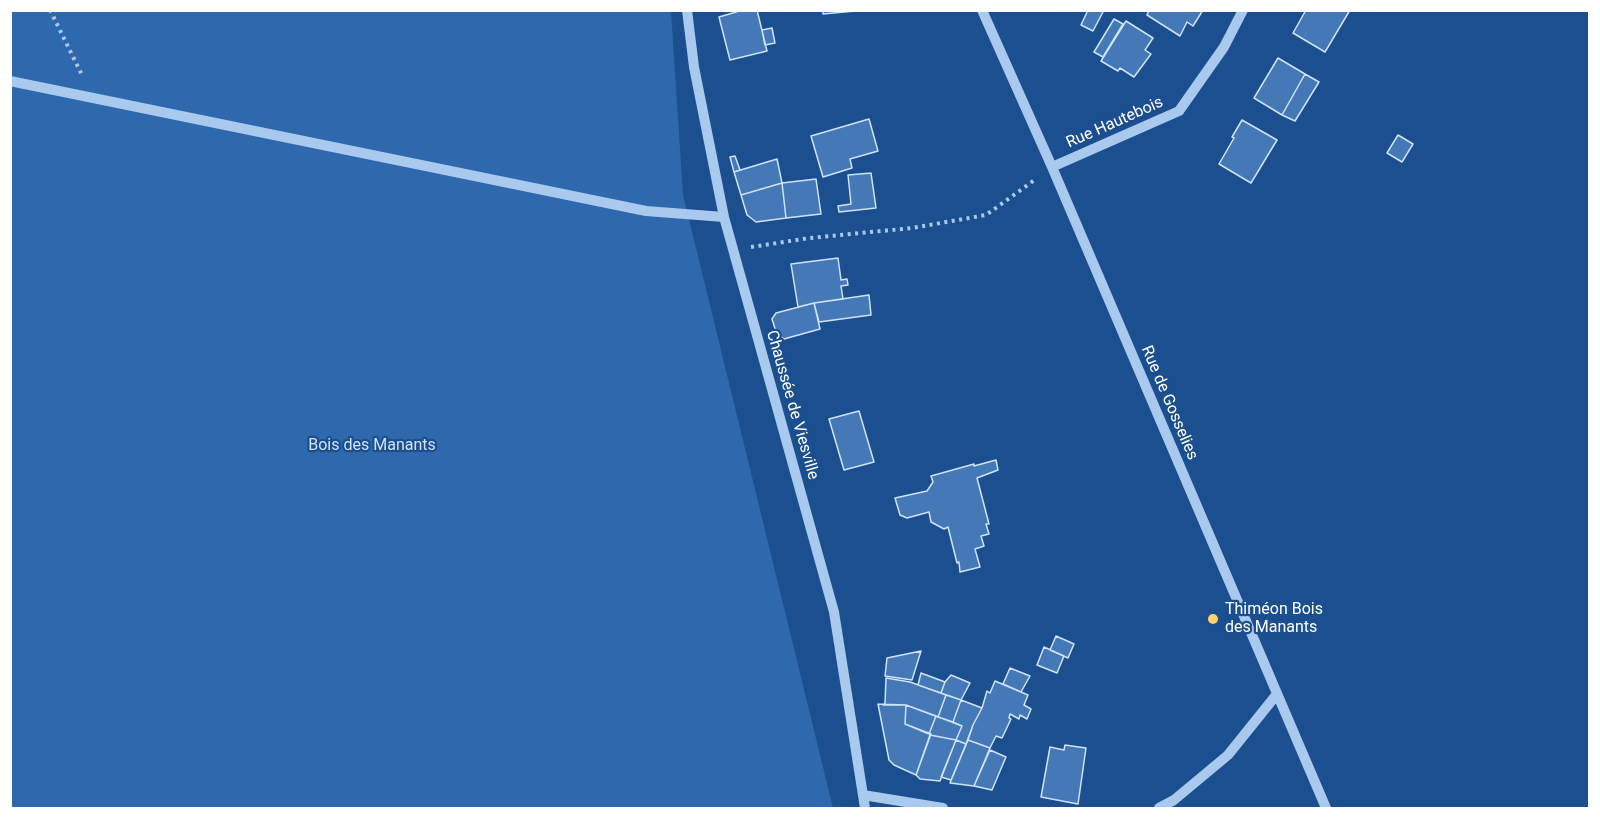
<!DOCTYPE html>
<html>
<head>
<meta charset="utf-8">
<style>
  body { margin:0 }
  #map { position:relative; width:1600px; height:819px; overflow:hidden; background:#1b4f8f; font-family:Roboto,sans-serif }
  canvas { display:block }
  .frame { position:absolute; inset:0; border:12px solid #fff; pointer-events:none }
</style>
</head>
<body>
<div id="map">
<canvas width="1600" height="819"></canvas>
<div class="frame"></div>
</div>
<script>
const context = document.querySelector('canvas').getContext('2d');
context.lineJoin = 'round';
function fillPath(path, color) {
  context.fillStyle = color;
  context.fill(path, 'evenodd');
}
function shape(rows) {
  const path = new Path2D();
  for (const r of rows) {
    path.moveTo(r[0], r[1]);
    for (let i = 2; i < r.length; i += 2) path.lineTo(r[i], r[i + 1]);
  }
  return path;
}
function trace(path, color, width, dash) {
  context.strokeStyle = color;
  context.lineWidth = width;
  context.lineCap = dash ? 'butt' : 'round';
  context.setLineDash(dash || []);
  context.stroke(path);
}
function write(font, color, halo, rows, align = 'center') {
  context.font = font + ' Roboto,sans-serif';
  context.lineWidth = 4.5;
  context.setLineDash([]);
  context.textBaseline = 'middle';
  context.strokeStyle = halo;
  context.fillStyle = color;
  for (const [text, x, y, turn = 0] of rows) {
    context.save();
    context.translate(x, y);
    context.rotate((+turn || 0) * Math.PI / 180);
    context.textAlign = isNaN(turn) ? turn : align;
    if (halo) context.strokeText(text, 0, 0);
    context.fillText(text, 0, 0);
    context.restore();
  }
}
const green = shape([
  [10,11,671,11,683,195,833,808,11,808]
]);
const building = shape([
  [743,10,757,10,767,51,730,60,719,17,743,10],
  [823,10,866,10,823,14,823,10],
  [1088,10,1104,10,1093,31,1081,25,1088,10],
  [1149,10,1203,10,1193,26,1187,22,1180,36,1147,15,1149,10],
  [1306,10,1350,10,1325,52,1293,33,1306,10],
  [1114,19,1123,24,1103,57,1094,52,1114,19],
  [1126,21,1153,38,1145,50,1151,54,1134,77,1120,68,1118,71,1101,61,1126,21],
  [772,28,775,43,765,45,762,30,772,28],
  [1278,58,1305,74,1282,115,1254,98,1278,58],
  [1305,74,1319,82,1295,121,1282,115,1305,74],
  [869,119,878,151,850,159,852,168,823,177,811,136,869,119],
  [1242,120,1277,140,1251,183,1219,164,1234,138,1232,137,1242,120],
  [1398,135,1413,144,1402,162,1387,153,1398,135],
  [735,156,740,170,734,172,730,157,735,156],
  [777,159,782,183,741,195,734,172,777,159],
  [871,173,876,208,839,212,838,206,851,204,848,175,871,173],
  [816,179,821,214,786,218,782,183,816,179],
  [782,183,786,218,756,222,747,215,741,195,782,183],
  [838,258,841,280,847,279,848,285,841,286,843,299,814,303,798,307,791,264,838,258],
  [869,295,871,315,819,322,814,303,869,295],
  [814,303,820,329,784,339,777,335,772,319,776,313,814,303],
  [859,411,874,462,844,470,829,419,859,411],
  [996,460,998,470,977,478,989,524,986,524,989,534,981,536,984,546,975,549,980,567,960,572,959,562,957,563,948,527,944,529,931,522,929,512,907,518,900,515,895,498,927,491,933,482,931,476,974,464,974,466,996,460],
  [1056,636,1074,644,1068,658,1050,650,1056,636],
  [1044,647,1064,656,1057,673,1037,665,1044,647],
  [921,651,912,680,885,676,887,658,921,651],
  [1010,668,1030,676,1021,692,1003,684,1010,668],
  [921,673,945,682,941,693,918,685,921,673],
  [951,675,970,683,961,700,941,693,945,682,951,675],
  [886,678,910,682,946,695,938,717,906,705,883,705,885,703,886,678],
  [995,681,1028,695,1024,705,1031,709,1027,719,1020,715,1019,719,1010,714,1009,718,1011,719,1002,738,996,736,990,748,968,740,973,725,982,708,987,691,990,693,995,681],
  [946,695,961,700,953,722,938,717,946,695],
  [961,700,982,708,973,725,966,744,956,740,962,726,953,722,961,700],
  [878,704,906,705,905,724,931,734,916,775,894,765,889,760,878,704],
  [906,705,936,716,929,734,905,724,906,705],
  [936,716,962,726,956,740,930,735,931,734,929,734,936,716],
  [930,735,956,740,940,781,920,779,916,775,930,735],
  [956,740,966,744,951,780,941,777,956,740],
  [968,740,990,748,974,786,950,783,968,740],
  [1065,745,1086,748,1078,804,1041,797,1050,747,1064,750,1065,745],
  [990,750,1006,757,992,790,974,786,990,750]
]);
const path = shape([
  [50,10,83,77],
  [751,247,810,238,912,228,986,215,1036,179]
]);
const minor = shape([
  [687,10,694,67,724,217,834,612,865,808],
  [982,10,1052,167,1326,808],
  [10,81,646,211,724,217],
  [1052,167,1179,111,1224,47,1243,10],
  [863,795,943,808],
  [1159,808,1174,800,1228,755,1277,694]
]);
const markers = [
  [1213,619,6,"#ffd166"]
];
const streetNames = [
  ["Rue Hautebois",1115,123,-24],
  ["Rue de Gosselies",1169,403,67],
  ["Chaussée de Viesville",792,405,74]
];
const parkNames = [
  ["Bois des Manants",372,446]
];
const poiNames = [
  ["Thiméon Bois",1225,610],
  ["des Manants",1225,628]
];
fillPath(green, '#2e69ad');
fillPath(building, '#4478b7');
trace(building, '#cfe3fa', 1.5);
trace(path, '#a9c9ee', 4, [3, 4.5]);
trace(minor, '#a9c9ee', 10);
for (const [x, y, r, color] of markers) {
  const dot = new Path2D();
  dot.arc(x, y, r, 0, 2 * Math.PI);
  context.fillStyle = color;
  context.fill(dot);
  trace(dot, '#1b4f8f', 2);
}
write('16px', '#fff', '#1b4f8f', streetNames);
write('16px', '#cfe3fa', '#1b4f8f', parkNames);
write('16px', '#fff', '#1b4f8f', poiNames, 'left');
</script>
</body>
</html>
